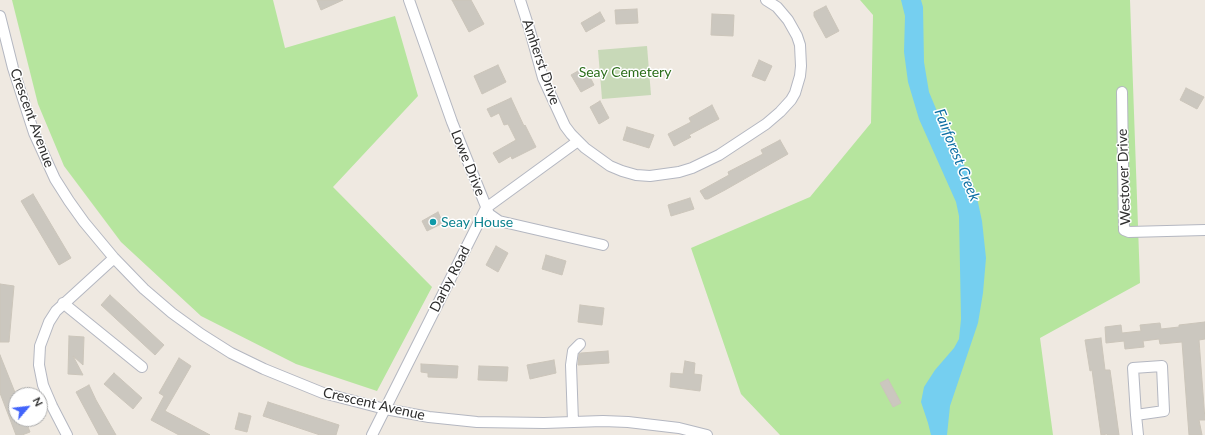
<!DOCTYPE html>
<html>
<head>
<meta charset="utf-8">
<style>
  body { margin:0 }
  #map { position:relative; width:1205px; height:435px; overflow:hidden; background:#efe9e1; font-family:Lato,sans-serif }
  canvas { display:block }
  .north { position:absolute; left:8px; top:387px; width:40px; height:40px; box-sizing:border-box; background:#fff; border:1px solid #ababab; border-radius:50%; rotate:62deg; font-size:11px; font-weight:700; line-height:16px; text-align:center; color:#2e2e2e }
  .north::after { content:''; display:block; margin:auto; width:14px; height:18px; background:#4264fb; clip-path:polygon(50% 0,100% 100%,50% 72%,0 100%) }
</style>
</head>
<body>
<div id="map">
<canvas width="1205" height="435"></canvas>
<div class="north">N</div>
</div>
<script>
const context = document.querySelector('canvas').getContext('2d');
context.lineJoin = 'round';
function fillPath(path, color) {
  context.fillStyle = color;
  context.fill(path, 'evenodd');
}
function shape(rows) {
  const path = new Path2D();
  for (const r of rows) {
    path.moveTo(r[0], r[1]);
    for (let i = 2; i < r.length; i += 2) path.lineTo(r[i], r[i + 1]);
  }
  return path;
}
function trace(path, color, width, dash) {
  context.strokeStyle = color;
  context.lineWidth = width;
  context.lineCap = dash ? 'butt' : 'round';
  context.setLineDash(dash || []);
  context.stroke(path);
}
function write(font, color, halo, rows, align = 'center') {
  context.font = font + ' Lato,sans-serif';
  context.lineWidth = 3;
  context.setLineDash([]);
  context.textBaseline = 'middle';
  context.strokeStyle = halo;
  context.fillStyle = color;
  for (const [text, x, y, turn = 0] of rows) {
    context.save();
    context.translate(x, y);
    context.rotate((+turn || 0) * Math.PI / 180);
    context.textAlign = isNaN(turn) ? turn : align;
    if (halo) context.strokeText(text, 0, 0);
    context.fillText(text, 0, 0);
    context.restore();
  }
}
const green = shape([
  [12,0,273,0,285,48,395,16,418,96,333,187,432,287,377,391,296,364,201,316,121,242,64,166,38,104],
  [860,0,1130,0,1140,283,1040,338,1053,435,780,435,741,394,691,248,810,197,871,123,873,15]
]);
const cemetery = shape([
  [647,46,651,95,602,99,598,50]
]);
const water = shape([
  [901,0,921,0,923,7,924,62,929,92,944,128,969,174,976,193,982,221,986,258,983,293,978,323,950,406,947,435,931,435,928,423,921,402,924,387,935,370,954,348,959,339,961,319,959,216,956,202,919,119,908,82,904,52,905,16]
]);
const building = shape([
  [317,0,343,0,321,10,317,0],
  [452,0,471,0,484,24,469,32,452,0],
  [826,6,839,31,826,38,814,16,814,12,826,6],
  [637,9,638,23,616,24,615,10,637,9],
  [600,12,605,21,586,32,581,23,600,12],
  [712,14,734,15,733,36,711,35,712,14],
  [759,60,772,66,765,81,752,76,759,60],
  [498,65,506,82,482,94,474,76,498,65],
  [585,67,594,85,581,92,571,75,585,67],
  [1186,88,1204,97,1197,109,1180,100,1186,88],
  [511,98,524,126,525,125,536,147,512,159,511,156,499,163,493,153,516,140,508,124,504,125,499,113,491,117,487,109,511,98],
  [600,101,609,118,599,124,590,107,600,101],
  [712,105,719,119,689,135,691,137,674,146,668,134,691,122,689,118,712,105],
  [627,127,654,135,649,148,623,140,627,127],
  [780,140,788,154,725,190,708,199,705,199,700,191,729,175,728,172,763,154,761,150,780,140],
  [33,194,71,258,59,265,21,201,33,194],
  [690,198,694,209,671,216,668,205,690,198],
  [438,212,443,223,427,231,422,221,438,212],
  [496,246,508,253,498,272,486,265,496,246],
  [546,255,566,261,562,275,542,269,546,255],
  [0,284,14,286,9,342,0,342,0,284],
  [110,295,164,345,155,355,101,305,110,295],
  [580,305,604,308,602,325,578,322,580,305],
  [1205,322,1205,339,1199,340,1205,420,1199,420,1202,435,1189,435,1182,342,1160,344,1159,339,1143,341,1144,347,1125,349,1124,341,1106,343,1105,327,1121,325,1122,333,1141,331,1140,325,1160,323,1161,329,1179,327,1179,325,1205,322],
  [69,336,84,337,83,365,73,356,83,375,68,374,69,336],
  [1101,338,1105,370,1110,370,1119,435,1108,435,1107,434,1101,435,1092,370,1090,371,1085,340,1101,338],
  [608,351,609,363,578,365,579,354,581,353,608,351],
  [0,355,16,395,16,419,25,419,30,432,22,435,16,435,0,393,0,355],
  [179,358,191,366,165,411,210,435,179,435,151,420,164,396,159,393,179,358],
  [554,360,556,373,530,379,527,365,554,360],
  [685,361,695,363,694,374,702,375,700,391,670,387,671,373,683,374,685,361],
  [421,364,458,366,457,378,428,377,428,373,421,372,421,364],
  [479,366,508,367,507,381,478,380,479,366],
  [114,373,142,398,133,409,104,384,114,373],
  [888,379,901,403,893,407,880,383,888,379],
  [89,385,96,400,116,435,99,435,76,392,89,385],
  [268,402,339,425,336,435,320,435,263,416,268,402],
  [239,413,251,416,247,432,235,429,239,413]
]);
const minor = shape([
  [409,0,452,122,489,214,499,221,603,245],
  [520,0,530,31,543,78,565,126,571,134,585,148,610,166,622,171,636,175,650,176,679,172,692,168,719,155,766,124,780,112,791,100,795,93,800,76,801,66,800,45,797,36,788,20,777,7,766,0],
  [0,16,13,68,34,133,55,179,69,201,84,222,114,258,144,289,172,313,201,334,231,353,264,369,323,393,385,409,429,417,477,422,544,423,603,421,628,422,679,428,707,435],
  [1122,92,1124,230,1129,232,1205,230],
  [63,303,142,367],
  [1136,415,1164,411,1162,366,1133,368,1136,415,1138,435],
  [573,422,571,365,573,351,580,344],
  [67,435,52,406,43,385,39,365,40,346,49,322,56,311,114,258],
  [372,435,486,208,578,141]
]);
const markers = [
  [433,222,4,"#0f9aa8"]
];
const streetNames = [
  ["Amherst Drive",541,62,71],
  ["Crescent Avenue",32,118,70],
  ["Lowe Drive",468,163,68],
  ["Westover Drive",1124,177,-92],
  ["Darby Road",450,279,-63],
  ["Crescent Avenue",374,404,13]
];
const parkNames = [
  ["Seay Cemetery",625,72]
];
const cultureNames = [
  ["Seay House",441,222]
];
const waterNames = [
  ["Fairforest Creek",957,155,68]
];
fillPath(green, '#b6e59e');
fillPath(cemetery, '#c8d9b8');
fillPath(water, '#75cff0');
fillPath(building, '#cbc7bf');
trace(building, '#cbc5ba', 1);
trace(minor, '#b4b7c1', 12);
trace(minor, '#fff', 10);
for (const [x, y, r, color] of markers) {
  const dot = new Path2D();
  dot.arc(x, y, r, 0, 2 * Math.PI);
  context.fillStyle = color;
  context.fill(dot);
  trace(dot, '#fff', 1.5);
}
write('14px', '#2e2e2e', '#fff', streetNames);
write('14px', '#2c6e1b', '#fff', parkNames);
write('14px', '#0d838f', '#fff', cultureNames, 'left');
write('italic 15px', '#0d6fa3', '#fff', waterNames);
</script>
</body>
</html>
